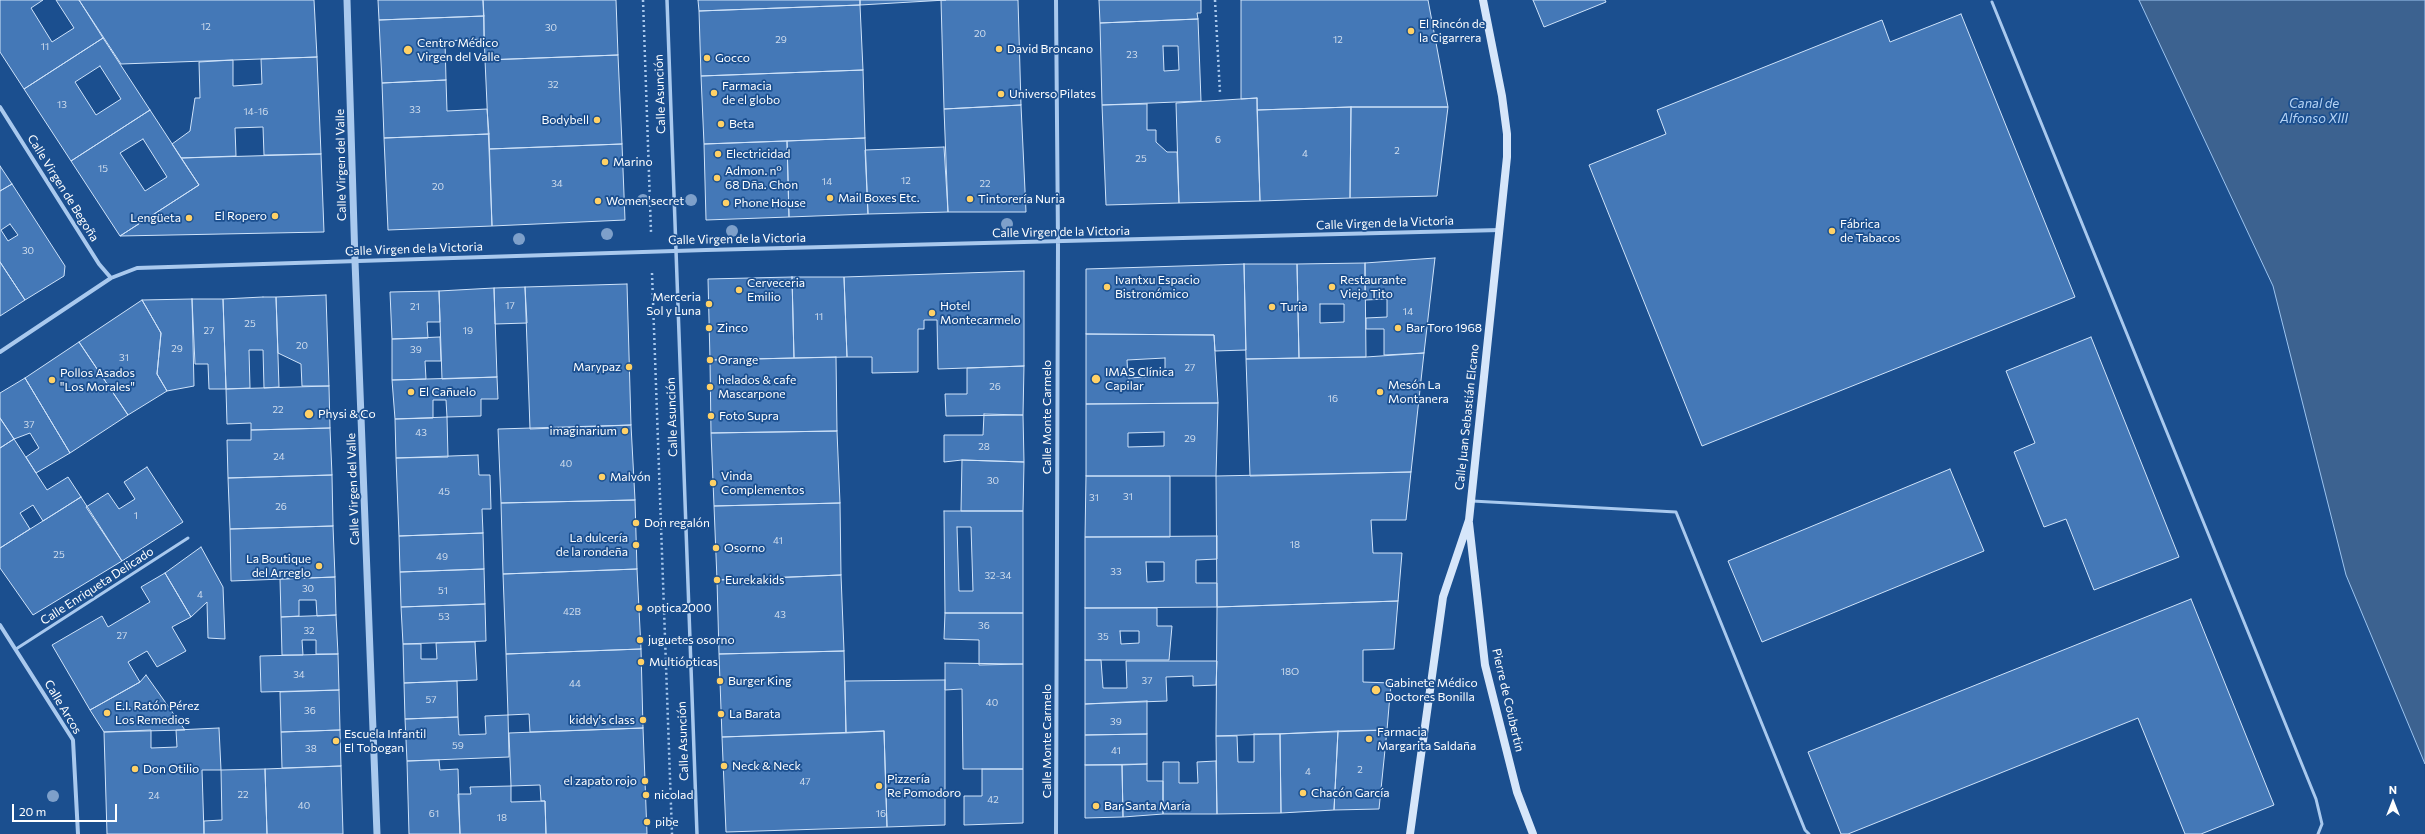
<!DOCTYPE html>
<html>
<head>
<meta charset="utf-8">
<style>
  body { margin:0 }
  #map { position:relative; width:2425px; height:834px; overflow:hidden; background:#1b4f8f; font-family:Commissioner,sans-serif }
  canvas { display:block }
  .north { position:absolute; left:2373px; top:782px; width:40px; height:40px; -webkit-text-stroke:3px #1b4f8f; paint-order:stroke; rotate:0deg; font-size:11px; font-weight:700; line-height:16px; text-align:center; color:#fff }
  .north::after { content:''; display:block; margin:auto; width:14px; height:18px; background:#fff; clip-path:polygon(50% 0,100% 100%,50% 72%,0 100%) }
  .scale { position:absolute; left:12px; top:804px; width:105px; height:18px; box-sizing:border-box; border:2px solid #fff; border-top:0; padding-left:5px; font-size:12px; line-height:14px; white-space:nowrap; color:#fff; -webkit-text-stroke:3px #1b4f8f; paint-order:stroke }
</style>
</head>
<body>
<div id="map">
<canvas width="2425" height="834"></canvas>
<div class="north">N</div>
<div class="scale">20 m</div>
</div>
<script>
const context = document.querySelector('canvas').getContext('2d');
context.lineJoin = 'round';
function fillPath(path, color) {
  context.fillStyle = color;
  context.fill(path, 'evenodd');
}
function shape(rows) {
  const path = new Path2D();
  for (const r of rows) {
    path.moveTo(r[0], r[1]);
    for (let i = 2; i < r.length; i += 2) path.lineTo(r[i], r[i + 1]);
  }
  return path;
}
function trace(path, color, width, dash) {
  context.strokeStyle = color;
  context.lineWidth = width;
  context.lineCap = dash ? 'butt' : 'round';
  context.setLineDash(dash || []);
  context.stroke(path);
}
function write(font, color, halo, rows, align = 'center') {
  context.font = font + ' Commissioner,sans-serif';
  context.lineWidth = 3.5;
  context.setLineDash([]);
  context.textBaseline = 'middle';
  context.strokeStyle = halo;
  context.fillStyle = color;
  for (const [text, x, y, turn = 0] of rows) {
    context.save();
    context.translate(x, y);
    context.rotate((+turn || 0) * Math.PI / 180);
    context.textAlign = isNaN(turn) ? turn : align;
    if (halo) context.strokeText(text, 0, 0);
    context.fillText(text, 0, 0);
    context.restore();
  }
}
const water = shape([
  [2139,0,2425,0,2425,764,2346,575,2273,286,2139,0]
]);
const building = shape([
  [0,0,43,0,31,8,52,42,74,28,56,0,79,0,103,38,24,89,0,52,0,0],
  [79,0,314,0,317,57,121,64,79,0],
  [378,0,483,0,484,16,379,20,378,0],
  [483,0,616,0,618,55,485,60,483,0],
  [698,0,860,0,860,5,699,11,698,0],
  [860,0,946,0,860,5,860,0],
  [941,0,1018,0,1021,105,944,109,941,0],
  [1099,0,1201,0,1201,13,1197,13,1198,19,1100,23,1099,0],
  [1241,0,1428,0,1448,107,1351,107,1257,110,1257,98,1241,99,1241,0],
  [1533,0,1605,0,1606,2,1544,27,1533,0],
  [860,5,863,70,701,76,699,11,860,5],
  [1961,14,2075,297,1702,446,1589,165,1666,134,1657,110,1882,20,1890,42,1961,14],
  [484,16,484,39,445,41,446,80,382,83,379,20,484,16],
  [1198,19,1201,101,1102,105,1100,23,1198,19],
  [1163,46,1178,46,1179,70,1164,71,1163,46],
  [103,38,150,110,71,161,24,89,103,38],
  [100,66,121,99,96,115,75,82,100,66],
  [618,55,622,144,489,149,485,60,618,55],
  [317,57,321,154,264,155,263,127,235,128,236,156,181,158,172,144,190,131,195,98,200,98,199,62,233,60,233,86,262,84,261,59,317,57],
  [863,70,865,138,704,144,701,76,863,70],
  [446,80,447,111,487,109,489,134,384,138,382,83,446,80],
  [1257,98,1260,201,1179,203,1176,103,1257,98],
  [1147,104,1147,130,1156,130,1156,142,1167,152,1177,152,1179,203,1106,205,1102,105,1147,104],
  [1021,105,1026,212,948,212,944,109,1021,105],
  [1351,107,1448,107,1437,196,1350,198,1351,107],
  [1351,107,1350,198,1260,201,1257,110,1351,107],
  [150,110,199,185,120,236,71,161,150,110],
  [143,139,167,177,145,191,120,153,143,139],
  [489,134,492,226,388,230,384,138,489,134],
  [865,138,868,214,789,217,787,141,865,138],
  [787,141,789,217,706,220,704,144,787,141],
  [622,144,625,220,492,226,489,149,622,144],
  [944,147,948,212,868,214,865,150,944,147],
  [321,154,324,232,120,236,199,185,181,158,321,154],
  [0,166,12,184,0,191,0,166],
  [12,184,65,266,64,276,25,300,0,262,0,191,12,184],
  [10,224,18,235,8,241,1,230,10,224],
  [1435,258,1424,353,1384,355,1384,329,1366,329,1366,318,1387,317,1387,299,1365,300,1365,263,1435,258],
  [0,262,25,300,0,316,0,262],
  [1365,263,1366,357,1299,358,1297,264,1365,263],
  [1320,304,1344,304,1344,322,1320,323,1320,304],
  [1244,264,1297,264,1299,358,1246,359,1244,264],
  [1244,264,1246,350,1215,351,1214,335,1086,334,1086,269,1244,264],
  [1024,271,1024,366,938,369,937,320,924,320,924,329,918,329,918,372,872,373,872,357,847,357,844,277,1024,271],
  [792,277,794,358,710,360,708,279,792,277],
  [792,277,844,277,847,357,794,358,792,277],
  [627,284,631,425,530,429,525,287,627,284],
  [525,287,527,323,495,324,494,288,525,287],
  [494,288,497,377,442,379,439,291,494,288],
  [439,291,440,322,427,322,428,338,392,339,390,292,439,291],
  [326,295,329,386,302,386,301,364,278,353,276,297,326,295],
  [263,297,276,297,279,387,264,388,263,350,249,350,250,388,226,389,223,299,263,297],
  [192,299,223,299,226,389,209,389,208,364,195,364,192,299],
  [192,299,194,386,167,391,157,374,161,333,142,300,192,299],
  [142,300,161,333,157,374,167,391,128,415,79,342,142,300],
  [1086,334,1214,335,1218,403,1086,404,1086,334],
  [1165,358,1165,376,1128,378,1127,360,1165,358],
  [440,337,441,361,425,361,426,379,392,380,392,339,440,337],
  [2091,337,2179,557,2094,590,2066,519,2044,527,2014,452,2035,443,2006,371,2091,337],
  [79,342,128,415,70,453,25,378,79,342],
  [1424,353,1411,472,1250,476,1246,359,1366,357,1424,353],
  [836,357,837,431,711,433,710,360,836,357],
  [1024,366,1023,415,946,416,945,394,967,394,967,368,1024,366],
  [497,377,498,399,481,399,481,416,447,417,446,400,433,400,433,418,395,419,392,380,497,377],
  [25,378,70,453,36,473,26,457,39,448,30,433,14,439,0,418,0,393,25,378],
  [329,386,330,428,251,430,251,423,227,424,226,389,329,386],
  [1218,403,1216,476,1086,476,1086,404,1218,403],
  [1164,432,1164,446,1128,447,1128,433,1164,432],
  [984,414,1023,415,1024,462,962,460,944,462,944,435,983,435,984,414],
  [447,417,448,457,396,458,395,419,447,417],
  [0,418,14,439,0,448,0,418],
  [631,425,635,500,501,503,498,429,631,425],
  [330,428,332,475,228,478,227,440,251,440,251,430,330,428],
  [837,431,840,503,714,506,711,433,837,431],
  [14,439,47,490,68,477,81,497,43,521,33,505,20,513,30,529,0,548,0,448,14,439],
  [478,455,479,475,490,475,491,509,482,509,483,533,399,536,396,458,478,455],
  [962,460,1024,462,1023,511,961,511,962,460],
  [147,467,183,522,122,561,86,507,108,493,119,509,135,499,124,482,147,467],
  [1950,469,1984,551,1762,642,1728,561,1950,469],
  [1411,472,1406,520,1371,520,1373,553,1402,553,1398,601,1217,607,1216,476,1411,472],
  [332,475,333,526,230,529,228,478,332,475],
  [1086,476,1170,476,1170,537,1085,537,1086,476],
  [81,497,122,561,33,615,0,568,0,548,81,497],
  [635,500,637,569,503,574,501,503,635,500],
  [840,503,841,575,717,580,714,506,840,503],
  [944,511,1023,511,1023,613,945,613,944,511],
  [957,527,971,527,973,591,959,591,957,527],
  [333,526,335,577,231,581,230,529,333,526],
  [483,533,484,569,400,572,399,536,483,533],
  [1217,536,1217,559,1196,560,1196,583,1217,583,1217,607,1085,608,1085,537,1217,536],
  [1146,562,1164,562,1164,581,1147,582,1146,562],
  [201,547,223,587,225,639,208,638,207,602,191,617,165,573,201,547],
  [484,569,485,604,401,607,400,572,484,569],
  [637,569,641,649,506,654,503,574,637,569],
  [165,573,191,617,172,627,186,651,157,667,147,651,128,662,140,682,90,710,52,645,102,616,108,627,150,602,141,587,165,573],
  [841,575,844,651,719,654,717,580,841,575],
  [335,577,336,615,317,616,316,600,299,600,299,616,281,617,280,579,335,577],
  [2191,599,2274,805,2201,834,2185,834,2138,718,1848,834,1841,834,1808,752,2191,599],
  [1398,601,1394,649,1363,650,1363,682,1391,683,1387,730,1216,736,1217,607,1398,601],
  [485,604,486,641,403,644,401,607,485,604],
  [1085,608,1157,608,1157,626,1172,626,1169,660,1085,660,1085,608],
  [1120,631,1139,631,1139,643,1121,644,1120,631],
  [945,613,1023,613,1023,664,979,665,979,640,944,639,945,613],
  [336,615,338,654,316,654,316,640,302,640,303,655,282,655,281,617,336,615],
  [475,642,477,680,404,683,403,644,421,644,421,659,437,659,436,643,475,642],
  [641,649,643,728,530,732,529,714,508,715,506,654,641,649],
  [844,651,846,733,722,737,719,654,844,651],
  [338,654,339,690,261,692,260,656,338,654],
  [1085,660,1101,660,1103,688,1127,688,1126,661,1217,661,1216,685,1193,686,1193,676,1166,677,1167,701,1085,704,1085,660],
  [945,663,1023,664,1023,769,963,769,962,689,945,690,945,663],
  [146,675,185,730,104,732,90,710,140,682,146,675],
  [945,680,945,825,887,827,884,731,846,733,845,681,945,680],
  [457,681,458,717,405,719,404,683,457,681],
  [339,690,340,730,281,732,280,692,339,690],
  [1147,701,1147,734,1085,735,1085,704,1147,701],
  [508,715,509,757,407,761,405,719,458,717,459,735,486,734,485,716,508,715],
  [219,728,221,770,202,770,204,834,107,834,104,732,151,730,151,748,177,747,176,730,219,728],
  [643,728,647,834,546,834,545,801,541,801,540,785,511,786,509,733,643,728],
  [340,730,341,766,282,768,281,732,340,730],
  [1387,730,1379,809,1334,810,1338,731,1387,730],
  [884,731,887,827,726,832,722,737,884,731],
  [1338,731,1334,810,1281,813,1280,734,1338,731],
  [1147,734,1147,764,1085,765,1085,735,1147,734],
  [1254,734,1280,734,1281,813,1217,814,1216,736,1237,736,1238,762,1254,762,1254,734],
  [439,760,440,770,458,769,460,834,409,834,407,761,439,760],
  [1216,761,1217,814,1163,814,1163,762,1179,762,1179,783,1198,783,1197,762,1216,761],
  [1147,764,1147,781,1163,781,1163,814,1123,817,1122,765,1147,764],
  [1085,765,1122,765,1123,817,1085,818,1085,765],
  [341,766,343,834,267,834,265,769,341,766],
  [265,769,267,834,204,834,204,821,222,820,221,770,265,769],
  [982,769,1023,769,1023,823,964,825,964,796,982,796,982,769],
  [511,786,511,802,545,801,546,834,460,834,458,794,471,794,470,787,511,786]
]);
const path = shape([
  [643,0,651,232],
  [1215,0,1220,93],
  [652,273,672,834]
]);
const service = shape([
  [1992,2,2316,799,2322,824,2318,834],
  [1472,501,1676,512,1805,830,1809,834],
  [16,649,188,538]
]);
const pedestrian = shape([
  [667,0,697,834]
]);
const minor = shape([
  [1056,0,1058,242,1056,834],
  [0,107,99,264,111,278],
  [0,352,111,278,137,268,706,250,1500,230],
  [0,625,73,740,78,834]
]);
const tertiary = shape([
  [347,0,355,261,377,834]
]);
const secondary = shape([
  [1469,523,1485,665,1517,792,1533,834],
  [1410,834,1443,597,1469,520,1507,157,1507,134,1502,96,1483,0]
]);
const trees = [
  [643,200],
  [691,200],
  [1007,224],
  [732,231],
  [607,234],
  [519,239],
  [53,796]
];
const markers = [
  [1411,31,4,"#ffd166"],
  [999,49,4,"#ffd166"],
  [408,50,5,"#ffd166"],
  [707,58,4,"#ffd166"],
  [714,93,4,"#ffd166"],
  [1001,94,4,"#ffd166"],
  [597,120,4,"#ffd166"],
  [721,124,4,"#ffd166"],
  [718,154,4,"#ffd166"],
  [605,162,4,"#ffd166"],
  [717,178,4,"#ffd166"],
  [830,198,4,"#ffd166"],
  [970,199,4,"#ffd166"],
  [598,201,4,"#ffd166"],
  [726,203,4,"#ffd166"],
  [275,216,4,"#ffd166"],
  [189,218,4,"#ffd166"],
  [1832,231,4,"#ffd166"],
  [1107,287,4,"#ffd166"],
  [1332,287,4,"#ffd166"],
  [739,290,4,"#ffd166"],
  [709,304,4,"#ffd166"],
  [1272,307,4,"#ffd166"],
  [932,313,4,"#ffd166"],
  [709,328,4,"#ffd166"],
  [1398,328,4,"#ffd166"],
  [710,360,4,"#ffd166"],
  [629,367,4,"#ffd166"],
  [1096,379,5,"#ffd166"],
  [52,380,4,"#ffd166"],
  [710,387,4,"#ffd166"],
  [411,392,4,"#ffd166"],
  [1380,392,4,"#ffd166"],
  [309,414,5,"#ffd166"],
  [711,416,4,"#ffd166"],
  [625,431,4,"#ffd166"],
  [602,477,4,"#ffd166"],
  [713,483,4,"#ffd166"],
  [636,523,4,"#ffd166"],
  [636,545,4,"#ffd166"],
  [716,548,4,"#ffd166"],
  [319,566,4,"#ffd166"],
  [717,580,4,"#ffd166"],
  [639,608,4,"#ffd166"],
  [640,640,4,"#ffd166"],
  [641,662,4,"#ffd166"],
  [720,681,4,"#ffd166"],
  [1376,690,5,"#ffd166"],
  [107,713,4,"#ffd166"],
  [721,714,4,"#ffd166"],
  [643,720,4,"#ffd166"],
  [1369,739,4,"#ffd166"],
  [336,741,4,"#ffd166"],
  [724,766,4,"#ffd166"],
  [135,769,4,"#ffd166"],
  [645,781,4,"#ffd166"],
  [879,786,4,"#ffd166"],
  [1303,793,4,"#ffd166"],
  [646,795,4,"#ffd166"],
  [1096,806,4,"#ffd166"],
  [647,822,4,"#ffd166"]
];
const numberNames = [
  ["12",206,27],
  ["30",551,28],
  ["20",980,34],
  ["29",781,40],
  ["12",1338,40],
  ["11",45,47],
  ["23",1132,55],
  ["32",553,85],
  ["13",62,105],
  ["33",415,110],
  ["14-16",256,112],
  ["6",1218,140],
  ["2",1397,151],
  ["4",1305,154],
  ["25",1141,159],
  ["15",103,169],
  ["12",906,181],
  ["14",827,182],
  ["34",557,184],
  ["22",985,184],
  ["20",438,187],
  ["30",28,251],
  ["17",510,306],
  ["21",415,307],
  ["14",1408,312],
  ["11",819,317],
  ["25",250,324],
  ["27",209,331],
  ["19",468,331],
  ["20",302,346],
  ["29",177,349],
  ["39",416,350],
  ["31",124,358],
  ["27",1190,368],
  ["26",995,387],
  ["16",1333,399],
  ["22",278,410],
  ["37",29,425],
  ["43",421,433],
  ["29",1190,439],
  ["28",984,447],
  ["24",279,457],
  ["40",566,464],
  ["30",993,481],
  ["45",444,492],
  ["31",1128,497],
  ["31",1094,498],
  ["26",281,507],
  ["1",136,516],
  ["41",778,541],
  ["18",1295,545],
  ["25",59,555],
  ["49",442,557],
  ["33",1116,572],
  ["32-34",998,576],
  ["30",308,589],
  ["51",443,591],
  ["4",200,595],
  ["42B",572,612],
  ["43",780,615],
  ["53",444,617],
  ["36",984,626],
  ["32",309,631],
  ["27",122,636],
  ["35",1103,637],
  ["18O",1290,672],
  ["34",299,675],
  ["37",1147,681],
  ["44",575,684],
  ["57",431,700],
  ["40",992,703],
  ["36",310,711],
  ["39",1116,722],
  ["59",458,746],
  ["38",311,749],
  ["41",1116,751],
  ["2",1360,770],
  ["4",1308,772],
  ["47",805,782],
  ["22",243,795],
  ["24",154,796],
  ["42",993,800],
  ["40",304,806],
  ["61",434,814],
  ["16",881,814],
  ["18",502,818]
];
const poiNames = [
  ["El Rincón de",1419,24],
  ["la Cigarrera",1419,38],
  ["Centro Médico",417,43],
  ["Virgen del Valle",417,57],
  ["David Broncano",1007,49],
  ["Gocco",715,58],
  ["Farmacia",722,86],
  ["de el globo",722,100],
  ["Universo Pilates",1009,94],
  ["Bodybell",589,120,"right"],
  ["Beta",729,124],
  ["Electricidad",726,154],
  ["Marino",613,162],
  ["Admon. nº",725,171],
  ["68 Dña. Chon",725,185],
  ["Mail Boxes Etc.",838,198],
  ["Tintorería Nuria",978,199],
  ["Women'secret",606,201],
  ["Phone House",734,203],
  ["El Ropero",267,216,"right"],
  ["Lengüeta",181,218,"right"],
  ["Fábrica",1840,224],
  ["de Tabacos",1840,238],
  ["Ivantxu Espacio",1115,280],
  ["Bistronómico",1115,294],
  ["Restaurante",1340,280],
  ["Viejo Tito",1340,294],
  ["Cerveceria",747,283],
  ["Emilio",747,297],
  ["Merceria",701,297,"right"],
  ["Sol y Luna",701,311,"right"],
  ["Hotel",940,306],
  ["Montecarmelo",940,320],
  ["Turia",1280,307],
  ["Zinco",717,328],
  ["Bar Toro 1968",1406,328],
  ["Orange",718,360],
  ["Marypaz",621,367,"right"],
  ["IMAS Clínica",1105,372],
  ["Capilar",1105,386],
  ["Pollos Asados",60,373],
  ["\"Los Morales\"",60,387],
  ["helados & cafe",718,380],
  ["Mascarpone",718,394],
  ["Mesón La",1388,385],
  ["Montanera",1388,399],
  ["El Cañuelo",419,392],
  ["Physi & Co",318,414],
  ["Foto Supra",719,416],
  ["imaginarium",617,431,"right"],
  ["Vinda",721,476],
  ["Complementos",721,490],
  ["Malvón",610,477],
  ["Don regalón",644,523],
  ["La dulcería",628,538,"right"],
  ["de la rondeña",628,552,"right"],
  ["Osorno",724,548],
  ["La Boutique",311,559,"right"],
  ["del Arreglo",311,573,"right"],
  ["Eurekakids",725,580],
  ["optica2000",647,608],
  ["juguetes osorno",648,640],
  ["Multiópticas",649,662],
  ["Burger King",728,681],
  ["Gabinete Médico",1385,683],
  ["Doctores Bonilla",1385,697],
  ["E.I. Ratón Pérez",115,706],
  ["Los Remedios",115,720],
  ["La Barata",729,714],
  ["kiddy's class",635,720,"right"],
  ["Farmacia",1377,732],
  ["Margarita Saldaña",1377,746],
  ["Escuela Infantil",344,734],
  ["El Tobogan",344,748],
  ["Neck & Neck",732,766],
  ["Don Otilio",143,769],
  ["Pizzería",887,779],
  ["Re Pomodoro",887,793],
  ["el zapato rojo",637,781,"right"],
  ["Chacón García",1311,793],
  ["nicolad",654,795],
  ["Bar Santa María",1104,806],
  ["pibe",655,822]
];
const streetNames = [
  ["Calle Asunción",660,94,-92],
  ["Calle Virgen del Valle",341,165,-91],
  ["Calle Virgen de Begoña",63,188,58],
  ["Calle Virgen de la Victoria",1385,223,-2],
  ["Calle Virgen de la Victoria",1061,232,-1],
  ["Calle Virgen de la Victoria",737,239,-1],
  ["Calle Virgen de la Victoria",414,249,-2],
  ["Calle Asunción",672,417,-92],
  ["Calle Monte Carmelo",1047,417,-90],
  ["Calle Juan Sebastián Elcano",1467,417,-84],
  ["Calle Virgen del Valle",353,489,-92],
  ["Calle Enriqueta Delicado",97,586,-33],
  ["Pierre de Coubertin",1508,700,77],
  ["Calle Arcos",63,707,59],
  ["Calle Asunción",683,741,-92],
  ["Calle Monte Carmelo",1047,741,-90]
];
const waterNames = [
  ["Canal de",2314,104],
  ["Alfonso XIII",2314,119]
];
fillPath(water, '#3c6290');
trace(water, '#9cc4f0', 1);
fillPath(building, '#4478b7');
trace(building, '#cfe3fa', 1);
trace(path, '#a9c9ee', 2.5, [2, 3]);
trace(service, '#a9c9ee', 3);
trace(pedestrian, '#a9c9ee', 3.5);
trace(minor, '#a9c9ee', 4);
trace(tertiary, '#a9c9ee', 7);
trace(secondary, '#d6e6fa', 8);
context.fillStyle = '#7ea0ca';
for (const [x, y] of trees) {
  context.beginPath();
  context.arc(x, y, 6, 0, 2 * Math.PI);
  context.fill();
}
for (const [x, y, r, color] of markers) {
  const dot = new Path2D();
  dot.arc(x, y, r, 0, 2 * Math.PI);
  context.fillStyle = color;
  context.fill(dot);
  trace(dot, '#1b4f8f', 1.5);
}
write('10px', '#d0dded', null, numberNames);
write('12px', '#fff', '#1b4f8f', poiNames, 'left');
write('12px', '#fff', '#1b4f8f', streetNames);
write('italic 13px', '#b5d3f5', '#1b4f8f', waterNames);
</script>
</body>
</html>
